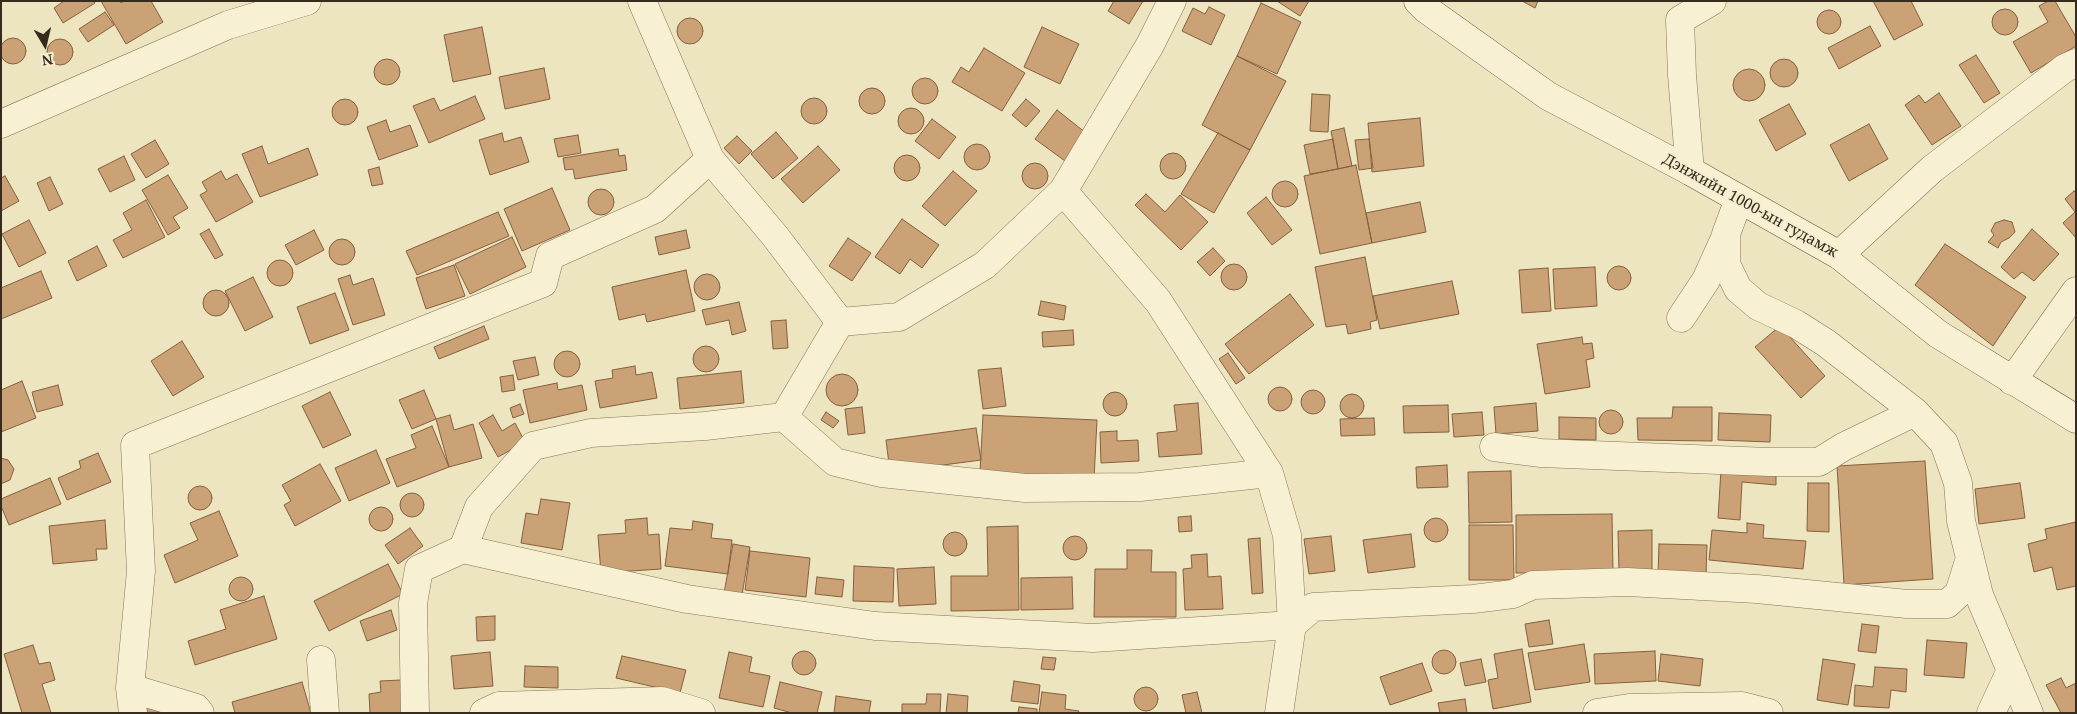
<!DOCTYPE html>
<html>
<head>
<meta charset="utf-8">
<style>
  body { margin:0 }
  #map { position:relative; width:2077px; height:714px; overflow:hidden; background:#ede4c0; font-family:"Noto Serif",serif }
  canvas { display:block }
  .frame { position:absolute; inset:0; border:2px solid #362b1d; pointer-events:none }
  .north { position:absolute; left:20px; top:20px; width:50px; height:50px; -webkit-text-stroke:4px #f5edd0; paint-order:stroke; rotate:171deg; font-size:14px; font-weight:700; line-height:20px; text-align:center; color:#362b1d }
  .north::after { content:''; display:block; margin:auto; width:18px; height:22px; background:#362b1d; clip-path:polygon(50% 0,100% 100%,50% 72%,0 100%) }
</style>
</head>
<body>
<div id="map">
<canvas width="2077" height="714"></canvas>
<div class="frame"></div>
<div class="north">N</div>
</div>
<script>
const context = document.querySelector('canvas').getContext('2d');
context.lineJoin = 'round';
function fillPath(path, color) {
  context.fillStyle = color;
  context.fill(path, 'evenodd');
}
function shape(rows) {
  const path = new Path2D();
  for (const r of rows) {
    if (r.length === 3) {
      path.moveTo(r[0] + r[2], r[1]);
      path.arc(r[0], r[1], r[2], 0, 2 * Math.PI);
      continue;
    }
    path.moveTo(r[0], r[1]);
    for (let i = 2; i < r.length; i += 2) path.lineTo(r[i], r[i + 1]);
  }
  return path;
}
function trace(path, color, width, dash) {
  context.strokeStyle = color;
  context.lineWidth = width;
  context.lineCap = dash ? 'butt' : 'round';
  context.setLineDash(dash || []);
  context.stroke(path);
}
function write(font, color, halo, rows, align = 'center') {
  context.font = font + ' "Noto Serif",serif';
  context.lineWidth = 4;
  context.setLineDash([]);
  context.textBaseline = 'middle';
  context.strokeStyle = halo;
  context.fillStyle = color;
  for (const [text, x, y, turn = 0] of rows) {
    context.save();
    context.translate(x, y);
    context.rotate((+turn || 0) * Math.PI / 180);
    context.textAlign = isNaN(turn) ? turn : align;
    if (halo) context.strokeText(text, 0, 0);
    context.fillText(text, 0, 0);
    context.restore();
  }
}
const building = shape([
  [64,1,94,1,95,3,63,23,54,8,64,1],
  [101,1,120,1,121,3,124,1,151,1,163,22,126,44,101,1],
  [1114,1,1143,1,1129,24,1108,11,1114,1],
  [1277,1,1309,1,1300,16,1277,1],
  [1522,1,1538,1,1535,8,1522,1],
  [1873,1,1911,1,1923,25,1894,40,1873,1],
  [2048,1,2055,1,2076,37,2076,46,2031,73,2013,42,2048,22,2039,6,2048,1],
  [1261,3,1301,22,1277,74,1237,56,1261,3],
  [1209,7,1225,15,1211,45,1182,31,1193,8,1205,14,1209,7],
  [2005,22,13],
  [1829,22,12],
  [105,12,114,25,88,42,79,29,105,12],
  [690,31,13],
  [1870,26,1881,46,1839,69,1828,48,1870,26],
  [482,27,491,74,453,82,444,35,482,27],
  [1042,27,1079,44,1060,84,1024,67,1042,27],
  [13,51,13],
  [60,52,13],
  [984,48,1025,73,1002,111,952,82,961,67,969,72,984,48],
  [1976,55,2000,93,1984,103,1959,65,1976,55],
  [1237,56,1286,81,1250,150,1202,125,1237,56],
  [1784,73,14],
  [387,72,13],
  [544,68,550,99,505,109,499,77,544,68],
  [1749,85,16],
  [925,91,13],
  [872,101,13],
  [1939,93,1961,126,1932,145,1905,105,1919,95,1925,103,1939,93],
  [1312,94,1330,95,1328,132,1310,131,1312,94],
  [475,96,485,119,429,143,413,106,434,98,440,111,475,96],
  [814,111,13],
  [1026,99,1040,111,1026,127,1012,115,1026,99],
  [345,112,13],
  [1789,104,1806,134,1776,151,1759,120,1789,104],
  [911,121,13],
  [1057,110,1086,133,1065,161,1035,139,1057,110],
  [1420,118,1424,166,1372,172,1368,123,1420,118],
  [932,119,956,137,939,159,915,141,932,119],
  [386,120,390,132,410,125,418,146,379,160,367,127,386,120],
  [1869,124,1888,159,1849,181,1830,145,1869,124],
  [1344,128,1352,166,1338,169,1331,131,1344,128],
  [776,132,798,158,773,179,751,154,776,132],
  [502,133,504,142,521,137,529,162,490,175,479,140,502,133],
  [1218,133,1250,150,1214,213,1181,194,1218,133],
  [578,135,581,153,558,157,554,139,578,135],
  [737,136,752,151,739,164,724,148,737,136],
  [1333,139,1338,169,1310,174,1304,145,1333,139],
  [1369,139,1373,168,1359,170,1355,140,1369,139],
  [155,140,169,164,146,178,131,154,155,140],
  [977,157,13],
  [262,146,268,164,308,148,318,175,260,197,242,154,262,146],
  [818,146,840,170,803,203,781,179,818,146],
  [618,149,619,156,625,155,627,170,575,179,573,169,565,170,563,158,618,149],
  [1173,166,13],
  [907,168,13],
  [124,156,135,180,110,192,98,169,124,156],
  [1035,176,13],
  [1356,165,1372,243,1320,254,1304,176,1356,165],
  [379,167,383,184,372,186,368,170,379,167],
  [221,171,226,180,237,174,253,202,216,222,200,195,207,191,202,182,221,171],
  [953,171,977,191,945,226,922,206,953,171],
  [168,175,188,208,173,217,180,228,168,235,142,190,168,175],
  [5,176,19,201,1,211,1,178,5,176],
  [50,177,63,204,49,211,37,183,50,177],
  [1285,194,13],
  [552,188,570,230,522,251,504,209,552,188],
  [601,202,13],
  [2074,191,2076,193,2076,238,2063,223,2075,212,2065,199,2074,191],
  [1146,194,1165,212,1180,195,1208,222,1181,250,1135,205,1146,194],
  [1266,197,1292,230,1272,245,1247,213,1266,197],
  [146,200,165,237,123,258,113,240,132,230,123,213,146,200],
  [1420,202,1426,232,1372,243,1366,213,1420,202],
  [498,212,509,236,417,275,406,251,498,212],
  [902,219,939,245,922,268,910,259,900,274,875,257,902,219],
  [29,220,46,253,19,267,2,234,29,220],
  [2004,220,2012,222,2015,232,2009,238,2001,242,1998,248,1988,242,1994,235,1991,231,1995,223,2004,220],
  [209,229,223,255,215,259,200,234,209,229],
  [2032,229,2059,254,2034,281,2022,272,2014,279,2001,267,2032,229],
  [314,230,324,250,296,265,285,245,314,230],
  [686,230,690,248,659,255,655,237,686,230],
  [512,237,526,267,470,294,455,264,512,237],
  [848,238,871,253,852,281,829,266,848,238],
  [342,252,13],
  [1945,244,2026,297,1993,346,1915,285,1945,244],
  [97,246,107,266,77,281,68,261,97,246],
  [1213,248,1225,261,1210,276,1197,262,1213,248],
  [1365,257,1377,320,1370,322,1371,329,1348,334,1346,324,1326,327,1315,267,1365,257],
  [280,273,13],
  [1234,277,13],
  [454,265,465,296,426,309,416,278,454,265],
  [1619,278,12],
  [1595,267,1597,306,1555,309,1553,269,1595,267],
  [1548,268,1551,311,1522,313,1519,270,1548,268],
  [686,270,695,311,647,322,645,314,619,320,612,287,686,270],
  [41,271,52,298,1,319,1,288,41,271],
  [707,287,13],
  [350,275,353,285,373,278,385,315,353,325,338,279,350,275],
  [253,277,273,317,245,331,225,291,253,277],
  [1452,281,1459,314,1380,329,1373,296,1452,281],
  [216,303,13],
  [335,293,349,330,310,344,297,307,335,293],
  [1290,294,1314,325,1249,374,1225,344,1290,294],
  [1041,301,1066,306,1064,320,1038,315,1041,301],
  [739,302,746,331,732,335,729,320,706,325,702,310,739,302],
  [786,320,788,348,773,349,771,321,786,320],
  [484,326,489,339,439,359,434,347,484,326],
  [1780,326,1825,376,1801,398,1755,347,1780,326],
  [1073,330,1074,345,1043,347,1042,332,1073,330],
  [1582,337,1583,344,1592,343,1594,358,1586,360,1590,387,1545,394,1537,344,1582,337],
  [182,341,204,377,173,396,151,361,182,341],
  [706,359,13],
  [567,364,13],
  [1228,353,1245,378,1236,384,1219,359,1228,353],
  [535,357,539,375,518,380,513,361,535,357],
  [635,366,636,375,652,372,657,398,600,408,595,381,613,378,612,370,635,366],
  [1001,368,1006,406,983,409,978,370,1001,368],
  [741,371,744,403,680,409,677,378,741,371],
  [842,390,16],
  [513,375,515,390,502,392,500,377,513,375],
  [22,381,36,418,1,432,1,390,22,381],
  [557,383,558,390,582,385,587,410,530,423,523,390,557,383],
  [58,385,63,405,37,412,32,392,58,385],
  [1280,399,12],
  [1313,402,12],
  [424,390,436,419,412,429,399,400,424,390],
  [1115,404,12],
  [330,392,351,435,323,448,302,406,330,392],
  [1352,406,12],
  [1198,403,1202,454,1159,457,1157,433,1177,431,1174,405,1198,403],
  [1536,403,1538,431,1496,434,1494,407,1536,403],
  [520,404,524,414,513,418,510,408,520,404],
  [1448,405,1449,432,1404,433,1403,406,1448,405],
  [862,407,865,433,848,435,845,409,862,407],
  [1673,407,1712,407,1712,441,1638,440,1637,418,1672,418,1673,407],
  [1611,422,12],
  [826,412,839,421,833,428,821,420,826,412],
  [1482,412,1484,435,1454,437,1452,414,1482,412],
  [1719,413,1771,415,1770,442,1718,440,1719,413],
  [450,415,454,430,473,424,482,458,449,467,436,419,450,415],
  [493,415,502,431,515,423,525,442,498,457,479,423,493,415],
  [983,415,1097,420,1094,479,980,473,983,415],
  [1559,417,1596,418,1596,440,1559,439,1559,417],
  [1374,418,1375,435,1341,436,1340,419,1374,418],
  [432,426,449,467,397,487,386,459,416,448,411,435,432,426],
  [976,428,981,460,890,472,886,440,976,428],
  [1117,431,1117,441,1138,440,1139,461,1101,463,1100,432,1117,431],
  [376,450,390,483,349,501,335,468,376,450],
  [98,453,111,482,67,500,58,478,81,468,79,461,98,453],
  [1,458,8,460,14,469,10,480,3,483,1,483,1,458],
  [1925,461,1933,579,1844,585,1837,466,1925,461],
  [320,464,341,501,295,526,284,505,291,501,282,485,320,464],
  [1447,465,1448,487,1417,488,1416,467,1447,465],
  [1721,470,1776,473,1776,485,1742,482,1740,520,1718,518,1721,470],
  [1511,471,1512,522,1469,523,1468,472,1511,471],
  [50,478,61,504,9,525,1,506,1,499,50,478],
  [1808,483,1829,483,1829,532,1807,531,1808,483],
  [2020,483,2025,518,1979,524,1975,489,2020,483],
  [200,498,12],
  [412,505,12],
  [541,499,570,503,562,550,521,543,526,513,538,515,541,499],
  [381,519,12],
  [219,511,238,556,175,583,164,555,198,540,190,523,219,511],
  [1612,514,1613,572,1516,573,1516,515,1612,514],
  [1191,516,1192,531,1179,532,1178,517,1191,516],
  [647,518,648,535,659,534,661,569,601,573,598,535,626,533,625,520,647,518],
  [1436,530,12],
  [105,520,107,549,96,549,97,560,53,564,49,526,105,520],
  [693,521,713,524,711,538,732,540,728,574,665,566,670,528,692,530,693,521],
  [2076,522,2076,586,2057,590,2052,567,2034,572,2028,544,2047,539,2045,529,2076,522],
  [1747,523,1764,525,1763,538,1806,541,1803,569,1709,560,1712,530,1747,533,1747,523],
  [1469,525,1513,525,1514,580,1469,580,1469,525],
  [1018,526,1019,610,951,611,951,576,988,576,987,527,1018,526],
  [410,528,423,546,398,564,385,545,410,528],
  [1652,530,1652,572,1619,573,1618,531,1652,530],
  [955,544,12],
  [1411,534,1415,567,1368,573,1363,540,1411,534],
  [1075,548,12],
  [1331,536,1335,571,1309,574,1304,539,1331,536],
  [1260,538,1263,593,1252,594,1248,539,1260,538],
  [733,544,750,547,742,595,724,593,733,544],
  [1659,544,1707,545,1706,575,1658,574,1659,544],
  [1127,550,1152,550,1151,572,1176,572,1176,617,1094,617,1095,569,1127,569,1127,550],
  [750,551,810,558,806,597,745,590,750,551],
  [1207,554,1208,577,1221,576,1223,609,1185,610,1183,569,1192,568,1191,555,1207,554],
  [388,564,403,594,329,631,314,601,388,564],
  [854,566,894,568,893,602,853,601,854,566],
  [934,567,936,604,899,606,897,569,934,567],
  [241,589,12],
  [817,577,844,580,842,597,815,594,817,577],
  [1072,577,1073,609,1021,610,1021,578,1072,577],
  [264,596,277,639,195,665,188,641,226,629,220,610,264,596],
  [391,610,397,630,367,641,360,621,391,610],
  [495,616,495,640,477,641,476,617,495,616],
  [1549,620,1553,644,1529,647,1525,624,1549,620],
  [1862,624,1879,626,1876,653,1858,651,1862,624],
  [1927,640,1967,643,1964,678,1924,675,1927,640],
  [1584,644,1590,682,1535,690,1528,653,1584,644],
  [33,645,39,664,50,662,55,680,42,684,51,713,22,713,4,654,33,645],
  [1522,649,1531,702,1493,709,1488,680,1498,678,1494,654,1522,649],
  [1444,662,12],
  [804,663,12],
  [1655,651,1656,681,1595,684,1594,654,1655,651],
  [490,652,493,686,454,689,451,656,490,652],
  [729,652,752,657,749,672,770,676,763,707,719,698,729,652],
  [1661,654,1703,659,1700,686,1658,681,1661,654],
  [622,656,686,670,680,693,616,678,622,656],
  [1043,657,1056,658,1054,670,1041,669,1043,657],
  [1481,659,1486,682,1465,686,1460,663,1481,659],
  [1823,659,1855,664,1848,705,1817,700,1823,659],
  [1422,663,1432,691,1390,705,1380,677,1422,663],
  [525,666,558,667,558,688,524,687,525,666],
  [1875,667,1907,669,1906,692,1891,690,1889,708,1854,706,1855,685,1873,687,1875,667],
  [2061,678,2066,688,2076,683,2076,713,2061,713,2046,685,2061,678],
  [401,680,404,713,370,713,369,694,381,692,380,681,401,680],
  [1014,681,1040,685,1038,704,1011,701,1014,681],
  [302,682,311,713,235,713,232,702,302,682],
  [780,682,822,692,817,713,792,713,774,708,780,682],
  [1146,699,12],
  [1042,692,1066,695,1065,709,1079,711,1078,713,1039,713,1042,692],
  [1197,692,1202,713,1186,713,1182,695,1197,692],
  [927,694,941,694,940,713,902,713,902,704,926,704,927,694],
  [948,694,968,696,967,713,946,713,948,694],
  [836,696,871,701,869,713,834,713,836,696],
  [1465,699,1467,713,1440,713,1438,703,1465,699],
  [158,703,161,713,146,713,144,707,158,703],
  [1019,707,1037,709,1037,713,1018,713,1019,707]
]);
const street = shape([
  [642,1,710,159,775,236,840,322,899,317,985,265,1063,191,1150,45,1172,1],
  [1,124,228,25,307,1],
  [1690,171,1682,75,1680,20,1712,1],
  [1063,191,1158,301,1269,473,1287,535,1292,625,1279,713],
  [1739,199,1726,234,1726,264,1738,289,1758,306,1796,324,1826,343,1915,412,1944,443,1958,483,1961,521,1979,595,2029,713],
  [1839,255,1932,169,2065,68,2076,63],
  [1681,318,1706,280,1725,238],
  [2012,381,2076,291],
  [784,417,835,462,881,473,1025,488,1140,487,1269,473],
  [1494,447,1541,453,1769,462,1819,462,1843,447,1915,412],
  [463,549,687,599,875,626,1093,638,1292,625,1313,607,1473,599,1513,594,1533,585,1627,582,1757,589,1907,604,1947,604,1959,593,1970,558],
  [321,660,325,713],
  [130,688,196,708,200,713],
  [133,713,130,688,141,571,135,445,543,283,550,256,655,209,710,159],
  [415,713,413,603,419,569,463,549,479,507,533,446,591,433,705,426,784,417,840,322],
  [484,713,499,706,662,701,701,713],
  [1597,713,1629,708,1742,706,1769,713],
  [1991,713,2011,670]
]);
const secondary = shape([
  [1418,1,1426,9,1548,96,1690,171,1839,255,1938,334,2076,419]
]);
const streetNames = [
  ["Дэнжийн 1000-ын гудамж",1750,206,29]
];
fillPath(building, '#cba176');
trace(building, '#85603e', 1);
trace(street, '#867558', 29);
trace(secondary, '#68563c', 29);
trace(street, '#f8f0d3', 28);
trace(secondary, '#f8f0d3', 28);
write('15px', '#362b1d', '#f5edd0', streetNames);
</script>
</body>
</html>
